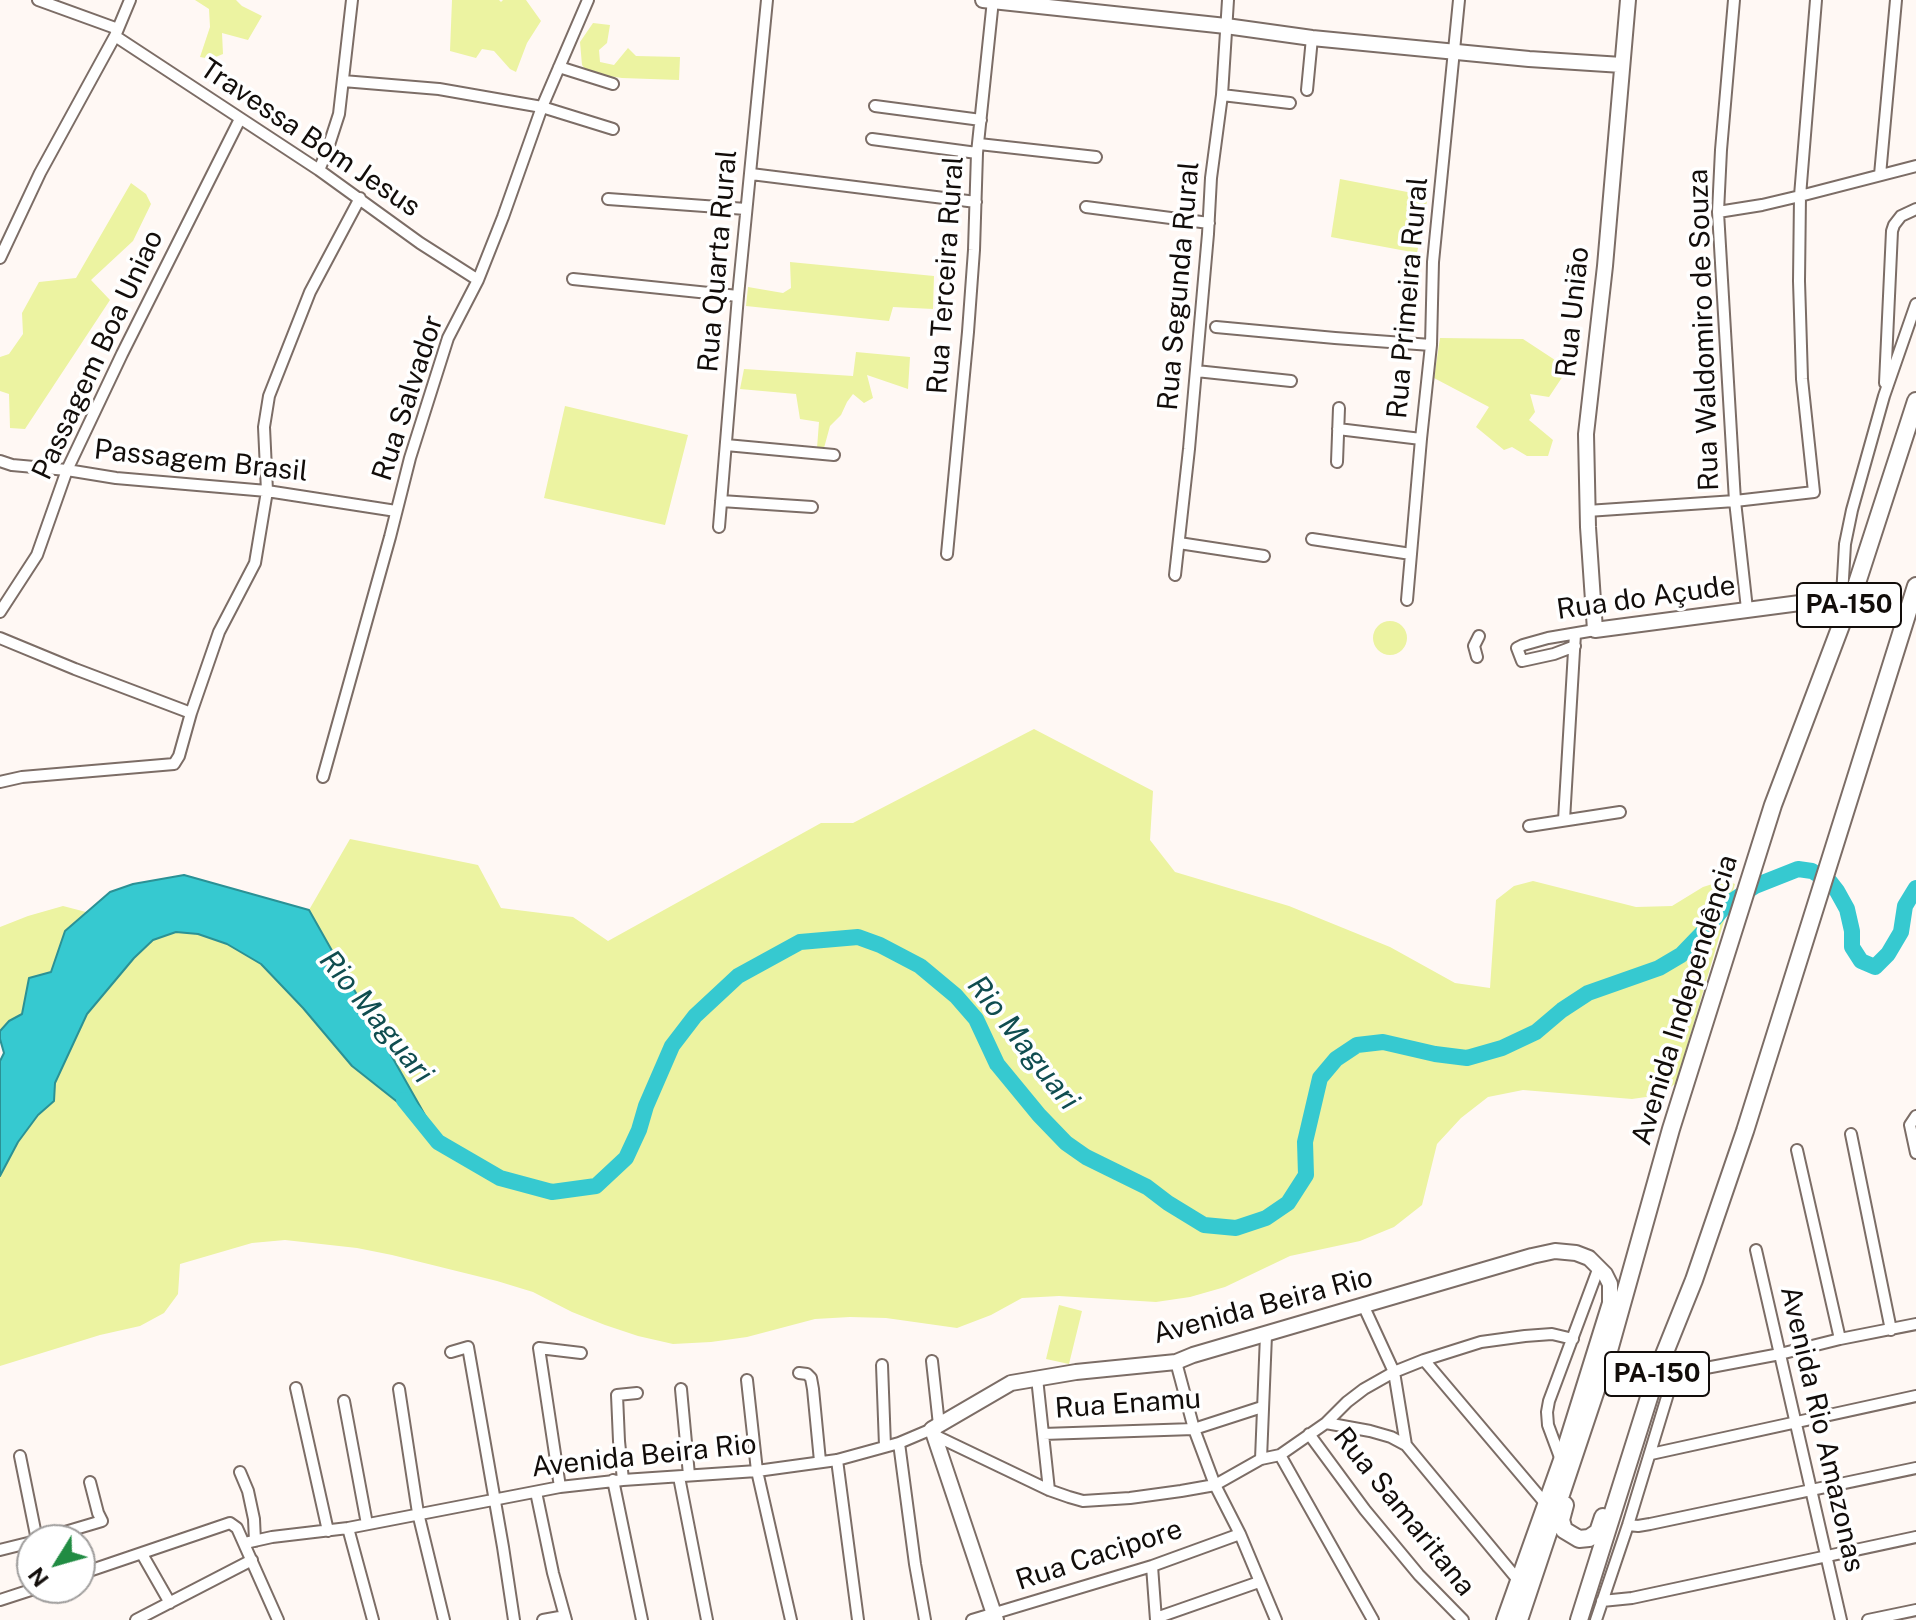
<!DOCTYPE html>
<html>
<head>
<meta charset="utf-8">
<style>
  body { margin:0 }
  #map { position:relative; width:1916px; height:1620px; overflow:hidden; background:#fff8f4; font-family:"Public Sans",sans-serif }
  canvas { display:block }
  .north { position:absolute; left:16px; top:1524px; width:80px; height:80px; box-sizing:border-box; background:#fff; border:2px solid #a09e9d; border-radius:50%; rotate:233deg; font-size:22px; font-weight:700; line-height:32px; text-align:center; color:#120d0a }
  .north::after { content:''; display:block; margin:auto; width:28px; height:36px; background:#218c43; clip-path:polygon(50% 0,100% 100%,50% 72%,0 100%) }
</style>
</head>
<body>
<div id="map">
<canvas width="1916" height="1620"></canvas>
<div class="north">N</div>
</div>
<script>
const context = document.querySelector('canvas').getContext('2d');
context.lineJoin = 'round';
function fillPath(path, color) {
  context.fillStyle = color;
  context.fill(path, 'evenodd');
}
function shape(rows) {
  const path = new Path2D();
  for (const r of rows) {
    if (r.length === 3) {
      path.moveTo(r[0] + r[2], r[1]);
      path.arc(r[0], r[1], r[2], 0, 2 * Math.PI);
      continue;
    }
    path.moveTo(r[0], r[1]);
    for (let i = 2; i < r.length; i += 2) path.lineTo(r[i], r[i + 1]);
  }
  return path;
}
function trace(path, color, width, dash) {
  context.strokeStyle = color;
  context.lineWidth = width;
  context.lineCap = dash ? 'butt' : 'round';
  context.setLineDash(dash || []);
  context.stroke(path);
}
function write(font, color, halo, rows, align = 'center') {
  context.font = font + ' "Public Sans",sans-serif';
  context.lineWidth = 7;
  context.setLineDash([]);
  context.textBaseline = 'middle';
  context.strokeStyle = halo;
  context.fillStyle = color;
  for (const [text, x, y, turn = 0] of rows) {
    context.save();
    context.translate(x, y);
    context.rotate((+turn || 0) * Math.PI / 180);
    context.textAlign = isNaN(turn) ? turn : align;
    if (halo) context.strokeText(text, 0, 0);
    context.fillText(text, 0, 0);
    context.restore();
  }
}
const green = shape([
  [195,0,236,0,242,6,262,16,248,40,222,33,223,54,211,59,200,57,210,27,209,9],
  [452,0,499,0,501,2,503,0,526,0,541,21,527,43,516,72,510,69,494,51,482,49,476,58,450,51],
  [593,23,610,25,607,43,599,50,600,62,614,65,628,48,636,56,680,57,679,80,622,78,588,73,582,65,580,42],
  [1340,179,1428,196,1417,253,1331,237],
  [131,183,146,194,151,204,133,241,91,280,110,300,25,429,10,428,9,394,0,391,0,357,9,354,23,334,22,313,39,282,76,278],
  [790,262,934,276,933,309,893,307,889,321,746,306,748,287,783,293,791,288],
  [1440,338,1523,339,1558,362,1563,376,1549,397,1530,394,1535,412,1529,420,1553,440,1548,456,1527,456,1512,447,1504,450,1476,427,1489,407,1434,378],
  [856,352,910,357,908,389,867,375,873,398,864,403,853,394,847,402,841,415,830,426,824,448,817,448,819,422,800,419,796,394,740,389,744,369,853,376],
  [565,406,688,435,665,525,544,498],
  [1390,638,17],
  [1034,729,1153,791,1150,840,1175,872,1289,906,1390,947,1455,983,1490,988,1496,900,1514,886,1533,881,1636,907,1672,906,1703,887,1725,880,1735,884,1676,1083,1660,1095,1632,1099,1523,1090,1488,1097,1461,1118,1437,1144,1422,1205,1394,1227,1360,1241,1290,1256,1225,1287,1190,1297,1156,1302,1059,1296,1022,1298,991,1315,957,1328,886,1318,850,1317,815,1319,747,1337,711,1342,673,1344,638,1336,605,1325,572,1312,533,1292,497,1281,392,1255,357,1248,285,1240,252,1243,180,1264,178,1294,164,1313,140,1326,100,1335,0,1366,0,1176,18,1142,38,1115,54,1101,55,1083,87,1014,134,958,153,939,176,932,198,934,227,944,261,964,303,1008,352,1066,433,1129,309,910,350,839,478,865,501,908,573,917,608,941,821,823,853,823],
  [63,906,86,912,65,931,52,972,29,979,22,1014,9,1021,0,1031,0,927,28,916],
  [1059,1305,1082,1311,1069,1364,1046,1359]
]);
const water = shape([
  [184,875,309,910,434,1131,352,1066,303,1008,261,964,227,944,198,934,176,932,153,940,134,958,87,1014,55,1083,54,1101,38,1115,18,1142,0,1176,0,1061,4,1053,0,1039,0,1031,9,1021,22,1014,29,978,51,972,65,931,110,892,133,884,184,875]
]);
const river = shape([
  [404,1100,438,1142,500,1178,552,1192,596,1186,626,1158,639,1130,646,1106,672,1046,695,1016,738,976,800,942,858,937,880,945,920,966,956,996,976,1019,997,1064,1039,1115,1066,1143,1086,1157,1147,1187,1168,1203,1204,1225,1236,1228,1266,1218,1288,1203,1306,1175,1305,1142,1320,1078,1336,1059,1357,1045,1383,1042,1435,1054,1467,1058,1502,1048,1536,1032,1562,1010,1588,993,1659,968,1681,955,1707,928,1726,905,1755,886,1798,869,1812,871,1830,882,1837,891,1847,909,1852,931,1852,947,1861,961,1875,967,1888,954,1901,932,1905,906,1916,888]
]);
const street = shape([
  [38,0,118,29],
  [1734,0,1721,150,1718,212,1735,501,1747,609],
  [115,36,319,170,420,243,478,280],
  [559,67,613,84],
  [343,81,439,89,542,107,613,129],
  [1307,90,1312,38],
  [1222,95,1290,103],
  [875,106,981,120],
  [872,139,977,153],
  [979,144,1096,157],
  [319,170,327,151,339,114,352,0],
  [751,174,976,202],
  [1880,175,1896,0],
  [608,199,746,209],
  [1086,207,1209,223],
  [1718,212,1762,205,1800,196,1916,166],
  [0,258,40,173,115,36,130,0],
  [573,279,738,296],
  [1216,327,1335,338,1431,345],
  [1196,371,1291,381],
  [1885,383,1892,231,1894,225,1901,216,1916,209],
  [1338,429,1421,439],
  [726,445,834,455],
  [0,461,12,465,67,470,116,478,267,491,396,511],
  [1337,462,1339,408],
  [721,501,812,507],
  [1587,511,1735,501,1814,492,1802,379,1799,281,1800,196,1816,0],
  [719,527,738,296,767,0],
  [1312,539,1411,554],
  [1179,543,1264,556],
  [947,554,968,332,974,250,977,153,993,0],
  [1175,575,1189,449,1208,234,1211,178,1222,95,1228,0],
  [1842,596,1845,544,1852,510,1884,396,1916,304],
  [1407,600,1421,439,1431,345,1433,262,1459,0],
  [0,612,37,555,67,470,122,354,240,119],
  [0,638,75,669,191,713],
  [1575,646,1554,654,1522,661,1517,648,1523,645,1548,638,1595,630],
  [1477,657,1474,646,1479,636],
  [323,777,390,537,410,458,448,338,478,280,503,217,542,107,588,0],
  [0,782,22,777,174,764,179,756,191,713,219,632,255,563,267,491,264,427,269,396,310,292,360,198],
  [1564,820,1575,634],
  [1529,826,1620,812],
  [1916,1116,1910,1125,1916,1153],
  [1851,1134,1891,1330],
  [1797,1150,1840,1339],
  [1756,1250,1841,1620],
  [1364,1307,1394,1372,1406,1445],
  [451,1352,468,1347,503,1547,514,1620],
  [1424,1360,1545,1503],
  [932,1361,939,1425],
  [1176,1362,1194,1429,1215,1485,1240,1534,1276,1620],
  [882,1365,885,1446],
  [1657,1372,1674,1374,1780,1354,1840,1339,1916,1324],
  [799,1373,807,1374,811,1378,813,1389,820,1461],
  [1037,1378,1049,1490],
  [747,1380,757,1471,791,1620],
  [296,1388,328,1531],
  [399,1389,418,1513,444,1620],
  [681,1389,689,1475],
  [344,1401,367,1524],
  [1326,1423,1370,1431,1391,1437,1406,1445,1518,1580],
  [1043,1434,1194,1429,1262,1407],
  [1309,1434,1365,1510,1419,1575,1463,1620],
  [934,1435,1049,1490,1069,1497,1083,1501,1130,1498,1181,1491,1215,1485,1261,1459,1280,1455,1326,1423,1347,1402,1364,1389,1394,1372,1424,1360,1481,1342,1525,1336,1552,1334,1573,1339],
  [899,1443,915,1564,925,1620],
  [1651,1454,1916,1396],
  [1280,1455,1373,1620],
  [20,1456,37,1540],
  [1261,1459,1266,1335],
  [837,1460,858,1620],
  [1561,1460,1548,1425,1547,1412,1549,1401,1599,1267],
  [240,1472,248,1491,254,1519,255,1541],
  [679,1477,707,1620],
  [613,1480,642,1620],
  [623,1480,619,1441,617,1395,637,1393],
  [560,1487,539,1348,581,1353],
  [536,1492,553,1573,566,1620],
  [1628,1525,1638,1526,1650,1524,1916,1468],
  [348,1528,373,1620],
  [38,1540,102,1521,98,1513,90,1482],
  [245,1543,272,1537,348,1528,560,1487,623,1480,757,1471,837,1460,899,1443,932,1429],
  [0,1550,32,1542],
  [142,1554,170,1603],
  [1152,1566,1156,1620],
  [80,1574,230,1523,237,1528,278,1620],
  [0,1600,37,1588],
  [1602,1601,1632,1598,1916,1537],
  [1156,1618,1259,1582],
  [136,1620,252,1560],
  [543,1620,565,1616],
  [972,1620,1152,1566,1240,1534],
  [1596,1620,1628,1525,1674,1374],
  [1868,1620,1916,1610]
]);
const secondary = shape([
  [983,0,1226,26,1312,38,1529,59,1622,65],
  [1628,0,1605,266,1586,434,1588,527,1595,630,1853,596],
  [996,1620,932,1429,1011,1383,1076,1372,1176,1362,1193,1355,1532,1256,1555,1251,1576,1253,1589,1258,1605,1274,1610,1284,1610,1303,1561,1460,1504,1620]
]);
const primary = shape([
  [1565,1505,1561,1520,1564,1530,1579,1539,1589,1538,1598,1532,1603,1517],
  [1519,1620,1608,1354,1671,1129,1773,805,1857,583,1916,401],
  [1579,1620,1657,1372,1694,1280,1745,1131,1916,586]
]);
const shields = [
  [1849,605,104],
  [1657,1374,104]
];
const shieldNames = [
  ["PA-150",1849,605],
  ["PA-150",1657,1374]
];
const streetNames = [
  ["Travessa Bom Jesus",310,138,34],
  ["Rua Quarta Rural",718,261,-85],
  ["Rua Terceira Rural",946,275,-86],
  ["Rua Segunda Rural",1179,286,-85],
  ["Rua Primeira Rural",1408,298,-85],
  ["Rua União",1573,312,-84],
  ["Rua Waldomiro de Souza",1704,330,-92],
  ["Passagem Boa Uniao",98,355,-65],
  ["Rua Salvador",408,398,-72],
  ["Passagem Brasil",201,461,6],
  ["Rua do Açude",1646,598,-8],
  ["Avenida Independência",1685,1000,-73],
  ["Avenida Beira Rio",1263,1306,-15],
  ["Rua Enamu",1128,1404,-4],
  ["Avenida Rio Amazonas",1822,1429,77],
  ["Avenida Beira Rio",644,1456,-6],
  ["Rua Samaritana",1404,1512,51],
  ["Rua Cacipore",1099,1555,-18]
];
const waterNames = [
  ["Rio Maguari",376,1017,51],
  ["Rio Maguari",1023,1043,52]
];
fillPath(green, '#ecf3a1');
fillPath(water, '#36c9d0');
trace(water, '#2b9195', 2);
trace(river, '#36c9d0', 16);
trace(street, '#7c6d66', 14);
trace(secondary, '#7c6d66', 18);
trace(primary, '#7c6d66', 20);
trace(street, '#fff', 10);
trace(secondary, '#fff', 14);
trace(primary, '#fff', 16);
for (const [x, y, w] of shields) {
  const box = new Path2D();
  box.roundRect(x - w / 2, y - 22, w, 44, 6);
  context.fillStyle = '#fff';
  context.fill(box);
  trace(box, '#120d0a', 2);
}
write('bold 26px', '#120d0a', null, shieldNames);
write('28px', '#120d0a', '#fff', streetNames);
write('italic 30px', '#104d50', '#fff', waterNames);
</script>
</body>
</html>
